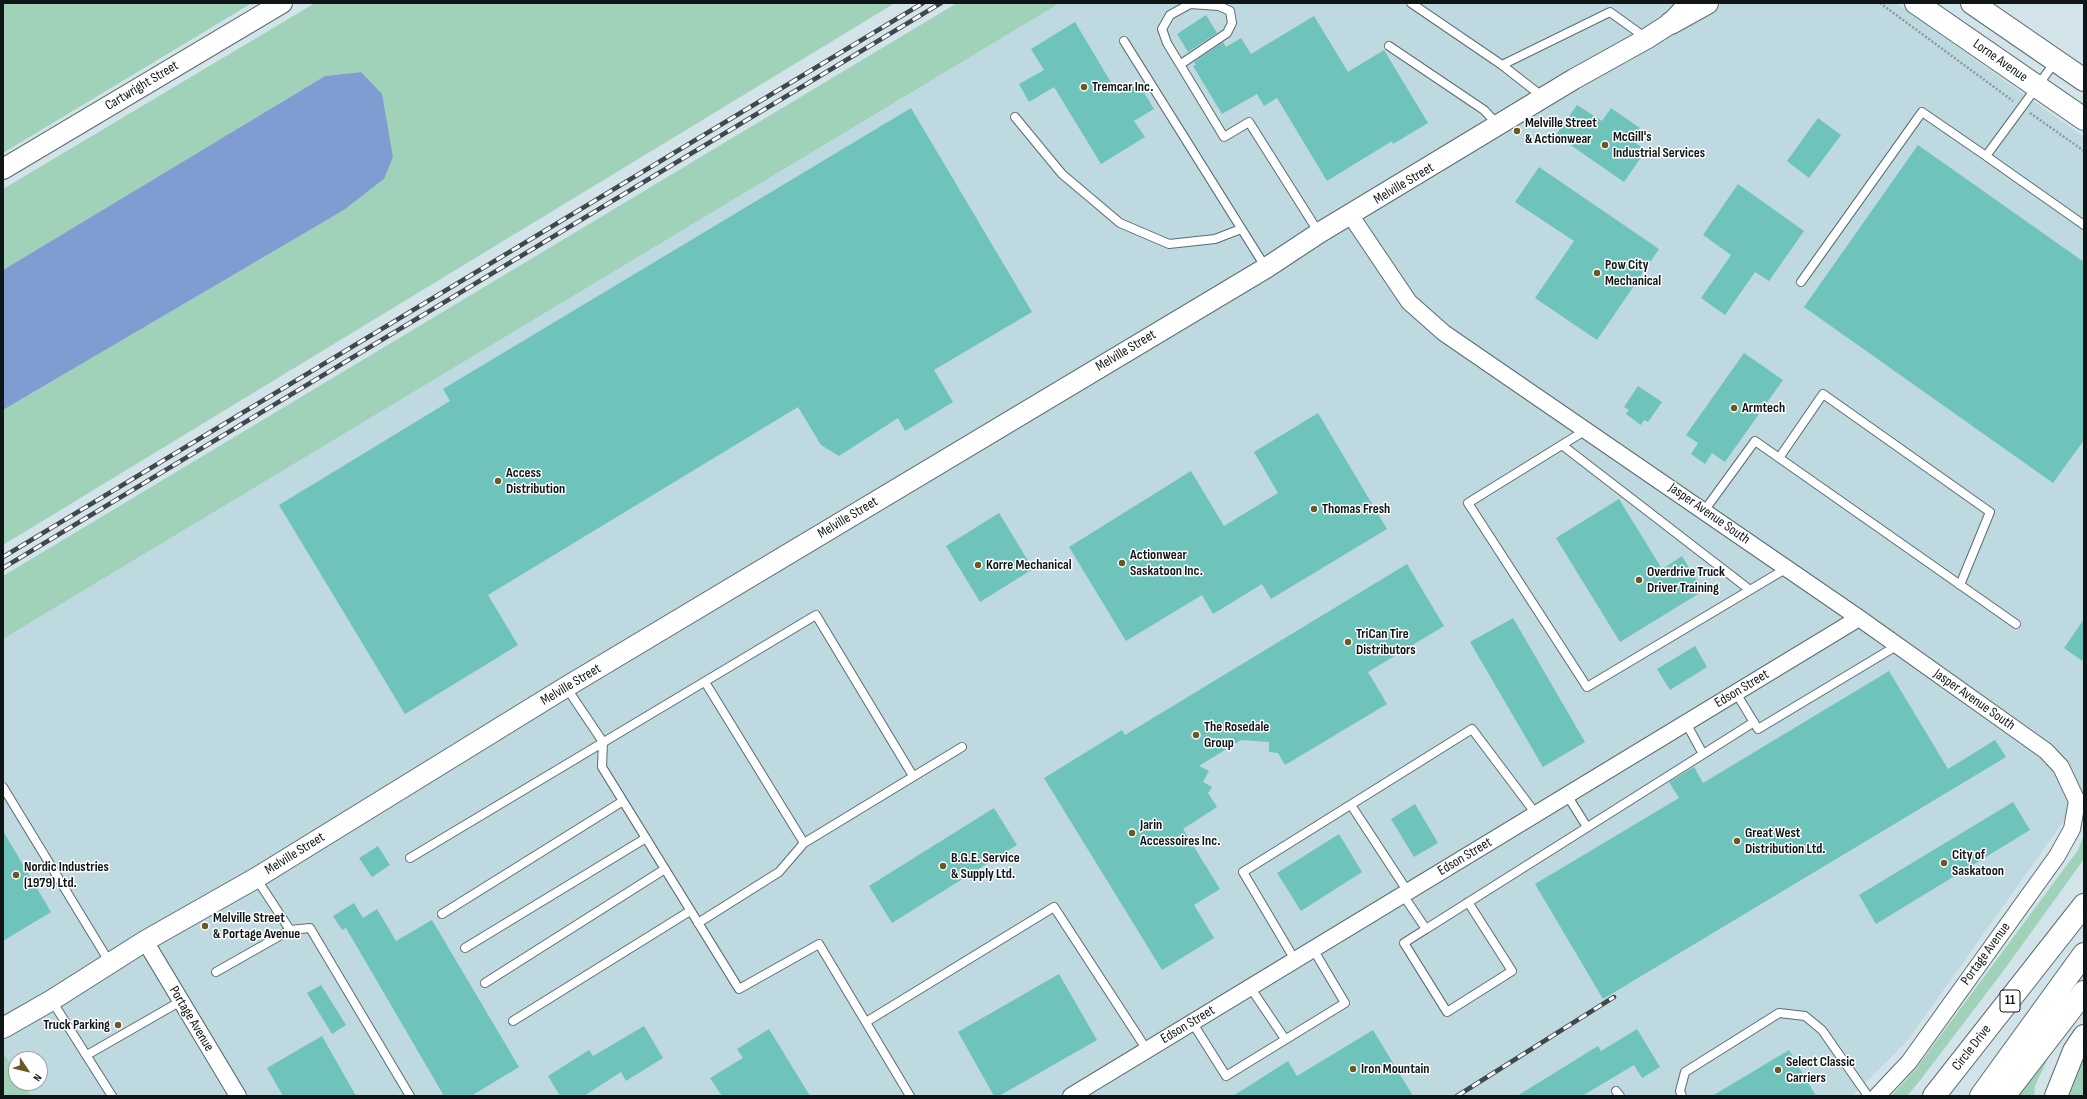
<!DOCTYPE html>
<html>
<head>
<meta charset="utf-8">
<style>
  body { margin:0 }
  #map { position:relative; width:2087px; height:1099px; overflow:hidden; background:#d2e4e9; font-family:"Sofia Sans Condensed",sans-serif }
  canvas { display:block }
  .frame { position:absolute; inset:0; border:4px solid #101618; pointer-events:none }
  .north { position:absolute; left:8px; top:1051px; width:40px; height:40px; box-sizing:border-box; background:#fff; border:1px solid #9fa2a3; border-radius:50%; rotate:125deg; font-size:11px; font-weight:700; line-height:16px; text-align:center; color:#101618 }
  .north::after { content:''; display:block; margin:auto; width:14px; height:18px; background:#6a5826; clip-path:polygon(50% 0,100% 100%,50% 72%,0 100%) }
</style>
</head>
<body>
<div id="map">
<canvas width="2087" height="1099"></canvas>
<div class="frame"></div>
<div class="north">N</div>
</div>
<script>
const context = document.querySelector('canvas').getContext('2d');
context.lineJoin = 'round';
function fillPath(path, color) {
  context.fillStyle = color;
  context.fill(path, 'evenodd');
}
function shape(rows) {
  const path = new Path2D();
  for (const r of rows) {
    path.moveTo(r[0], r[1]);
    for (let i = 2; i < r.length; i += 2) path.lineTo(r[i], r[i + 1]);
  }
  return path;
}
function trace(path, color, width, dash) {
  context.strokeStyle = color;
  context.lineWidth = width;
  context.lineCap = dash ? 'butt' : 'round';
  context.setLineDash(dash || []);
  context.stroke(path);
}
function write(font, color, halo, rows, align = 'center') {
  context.font = font + ' "Sofia Sans Condensed",sans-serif';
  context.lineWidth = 3;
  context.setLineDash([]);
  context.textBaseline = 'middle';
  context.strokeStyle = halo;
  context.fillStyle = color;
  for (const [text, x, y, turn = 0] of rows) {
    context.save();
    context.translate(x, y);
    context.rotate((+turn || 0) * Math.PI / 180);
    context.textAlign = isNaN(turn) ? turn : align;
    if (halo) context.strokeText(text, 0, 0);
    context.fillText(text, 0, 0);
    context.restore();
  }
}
const built = shape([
  [1060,3,1896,3,2084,137,2084,811,2063,822,1908,1040,1852,1096,31,1096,23,1083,40,1083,40,1059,16,1059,16,1072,3,1052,3,639]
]);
const green = shape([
  [3,3,252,3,3,153],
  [315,3,895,3,3,545,3,410,344,210,384,179,361,72,325,76,3,270,3,189],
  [957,3,1060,3,3,639,3,576],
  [2084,835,2084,859,2004,970,1918,1083,1907,1096,1891,1096,1915,1070,2078,850],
  [2058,1037,2035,1086,2034,1096,2012,1096],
  [3,1052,16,1072,16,1083,23,1083,31,1096,3,1096],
  [2084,1057,2084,1096,2068,1096,2083,1059]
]);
const water = shape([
  [361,72,382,94,393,157,384,179,344,210,3,410,3,270,325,76]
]);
const building = shape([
  [1206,15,1217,33,1188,52,1177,34],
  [1314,16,1348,72,1384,50,1428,123,1393,144,1392,141,1327,181,1277,98,1264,106,1257,94,1222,114,1193,66,1196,65,1194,62,1223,42,1226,47,1241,38,1251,54],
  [1075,22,1118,94,1137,81,1154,109,1134,121,1145,137,1101,164,1054,87,1029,102,1019,84,1044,70,1031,49],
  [1577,105,1602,121,1611,108,1640,128,1631,140,1646,150,1624,182,1556,135],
  [911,108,1032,312,934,370,953,402,905,431,898,418,839,456,821,445,798,407,488,595,518,645,405,714,279,505,450,401,443,389],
  [1818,118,1841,135,1809,178,1787,161],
  [1918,145,2084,262,2084,440,2053,483,1804,307],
  [1539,167,1659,249,1597,340,1535,298,1574,241,1515,202],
  [1738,184,1804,231,1769,281,1755,272,1725,315,1701,298,1731,255,1703,235],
  [1744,353,1783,380,1725,462,1712,453,1705,464,1691,454,1698,443,1686,435],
  [1638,386,1662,402,1648,422,1644,420,1641,425,1626,414,1629,410,1624,407],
  [1318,413,1387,529,1271,599,1262,584,1213,614,1202,595,1126,641,1069,547,1191,471,1224,526,1278,493,1254,452],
  [1619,499,1662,569,1682,556,1703,591,1620,642,1556,538],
  [999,513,1033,569,980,602,946,546],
  [1407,564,1444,626,1368,672,1387,704,1285,765,1278,753,1269,752,1269,742,1241,740,1199,766,1209,771,1203,782,1212,787,1208,793,1217,807,1183,829,1220,889,1194,905,1214,938,1162,970,1044,778,1122,730,1125,735],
  [1513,618,1585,742,1543,767,1470,642],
  [2084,619,2084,662,2064,648],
  [1695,646,1707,667,1670,690,1657,669],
  [1889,671,1948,769,1995,740,2006,757,1603,999,1535,884,1679,798,1669,782,1694,767,1703,783],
  [2013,802,2030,830,1876,924,1859,895],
  [1415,804,1438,843,1414,857,1391,819],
  [994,808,1017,845,892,923,869,886],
  [3,831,51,912,3,941],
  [1339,834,1362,872,1301,911,1277,873],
  [378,846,390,865,372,877,359,858],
  [354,903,363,918,377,909,396,941,432,920,519,1067,471,1096,444,1096,346,928,342,930,333,916],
  [1059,974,1097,1040,999,1096,994,1096,958,1032],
  [321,985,346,1025,332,1034,307,993],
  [644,1026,663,1058,626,1081,621,1072,584,1096,560,1096,548,1076,589,1050,593,1056],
  [769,1029,810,1096,722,1096,710,1078,743,1058,737,1049],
  [1637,1029,1660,1067,1642,1078,1634,1065,1582,1096,1517,1096,1598,1046,1601,1051],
  [1373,1030,1413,1096,1233,1096,1288,1061,1297,1076],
  [322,1036,356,1096,283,1096,267,1068],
  [1789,1050,1816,1096,1712,1096]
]);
const path = shape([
  [1880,3,2013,101],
  [2030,113,2084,151]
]);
const service = shape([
  [1411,3,1502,65],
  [1124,41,1266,268],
  [1389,46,1484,110,1498,125],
  [2055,62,1986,156,2084,225],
  [1181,64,1227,33,1232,23,1230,11,1219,6,1190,4,1170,15,1162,29,1167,43,1224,137,1249,122,1319,233],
  [1543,97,1502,65,1610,12,1646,38],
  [1015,117,1062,174,1120,223,1169,244,1215,239,1241,229],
  [1801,282,1922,112,1986,156],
  [1586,430,1468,503,1587,687,1787,568],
  [1562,445,1750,590],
  [1779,458,1823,394,1990,512,1960,585],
  [1704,511,1755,441,2016,624],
  [705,682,804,843,962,747],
  [566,687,603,742,602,767,739,989,819,944,910,1096],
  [1736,693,1758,729,1898,645],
  [1686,723,1703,754],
  [3,787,110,963],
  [1567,795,1587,827],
  [1351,805,1408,892],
  [410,858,816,615,913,776],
  [256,878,290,930,310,928,410,1096],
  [1403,895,1426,929,1754,722],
  [442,914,623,801],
  [698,923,779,872,804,843],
  [1426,929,1404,943,1447,1012,1512,971,1468,902],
  [465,948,646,838],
  [1295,960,1243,872,1472,729,1536,814],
  [216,972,290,930],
  [485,983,665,869],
  [1250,987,1285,1039],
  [52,1001,112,1096],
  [513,1021,690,911],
  [866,1022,1054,907,1147,1050],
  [1192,1022,1226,1076,1345,1003,1313,949],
  [87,1055,181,1001],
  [1616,1091,1620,1096],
  [1682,1096,1680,1091,1685,1072,1779,1013,1805,1016,1822,1030,1868,1096]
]);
const minor = shape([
  [1351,216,1409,302,1444,333,1859,618,2046,751,2061,767,2077,801,2072,829,2057,856,1909,1062,1877,1096],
  [145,941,238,1096],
  [1071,1096,1859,618]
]);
const tertiary = shape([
  [3,169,282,3],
  [3,1028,52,1000,145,941,256,878,566,687,1266,268,1319,233,1574,79,1646,39,1671,23,1682,11]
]);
const secondary = shape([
  [1916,3,2084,119],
  [1972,3,2084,80],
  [1671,23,1707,3]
]);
const motorway = shape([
  [1934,1096,2084,905],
  [1981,1096,2084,954],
  [2004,1096,2084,992],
  [2056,1096,2074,1051,2084,1036]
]);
const rail = shape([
  [3,557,923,3],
  [3,568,941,3],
  [1457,1096,1614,997]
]);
const markers = [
  [1084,87,4,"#6a5826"],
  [1517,131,4,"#6a5826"],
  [1605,145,4,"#6a5826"],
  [1597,273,4,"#6a5826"],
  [1734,408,4,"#6a5826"],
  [498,481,4,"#6a5826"],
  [1314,509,4,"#6a5826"],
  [1122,563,4,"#6a5826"],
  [978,565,4,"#6a5826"],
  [1639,580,4,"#6a5826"],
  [1348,642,4,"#6a5826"],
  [1196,735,4,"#6a5826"],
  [1132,833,4,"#6a5826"],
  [1737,841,4,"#6a5826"],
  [1944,863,4,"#6a5826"],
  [943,866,4,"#6a5826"],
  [16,875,4,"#6a5826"],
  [205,926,4,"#6a5826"],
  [118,1025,4,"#6a5826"],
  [1353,1069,4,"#6a5826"],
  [1778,1070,4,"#6a5826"]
];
const shields = [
  [2010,1001,20]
];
const shieldNames = [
  ["11",2010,1001]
];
const streetNames = [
  ["Lorne Avenue",2000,61,35],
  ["Cartwright Street",142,86,-31],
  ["Melville Street",1404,184,-31],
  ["Melville Street",1126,351,-31],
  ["Jasper Avenue South",1709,514,35],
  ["Melville Street",848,518,-31],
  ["Melville Street",571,685,-31],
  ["Edson Street",1742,689,-31],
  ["Jasper Avenue South",1974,700,35],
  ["Melville Street",295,854,-32],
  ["Edson Street",1465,857,-31],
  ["Portage Avenue",1986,954,-54],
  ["Portage Avenue",191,1019,59],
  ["Edson Street",1188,1025,-31],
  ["Circle Drive",1972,1048,-52]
];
const poiNames = [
  ["Tremcar Inc.",1092,87],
  ["Melville Street",1525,123],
  ["& Actionwear",1525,139],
  ["McGill's",1613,137],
  ["Industrial Services",1613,153],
  ["Pow City",1605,265],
  ["Mechanical",1605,281],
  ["Armtech",1742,408],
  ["Access",506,473],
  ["Distribution",506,489],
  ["Thomas Fresh",1322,509],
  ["Actionwear",1130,555],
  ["Saskatoon Inc.",1130,571],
  ["Korre Mechanical",986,565],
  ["Overdrive Truck",1647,572],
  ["Driver Training",1647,588],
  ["TriCan Tire",1356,634],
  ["Distributors",1356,650],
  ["The Rosedale",1204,727],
  ["Group",1204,743],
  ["Jarin",1140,825],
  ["Accessoires Inc.",1140,841],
  ["Great West",1745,833],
  ["Distribution Ltd.",1745,849],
  ["City of",1952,855],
  ["Saskatoon",1952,871],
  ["B.G.E. Service",951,858],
  ["& Supply Ltd.",951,874],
  ["Nordic Industries",24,867],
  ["(1979) Ltd.",24,883],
  ["Melville Street",213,918],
  ["& Portage Avenue",213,934],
  ["Truck Parking",110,1025,"right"],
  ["Select Classic",1786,1062],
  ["Carriers",1786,1078],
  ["Iron Mountain",1361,1069]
];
fillPath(built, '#bedae0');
fillPath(green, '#9fd2b9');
fillPath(water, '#809dd1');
fillPath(building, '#6ec3bb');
trace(service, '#5c6c70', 10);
trace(minor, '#5c6c70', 18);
trace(tertiary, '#5c6c70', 22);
trace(secondary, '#5c6c70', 24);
trace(motorway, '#5c6c70', 24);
trace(path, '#8b989c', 2.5, [2, 2]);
trace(service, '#fff', 8);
trace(minor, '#fff', 16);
trace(tertiary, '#fff', 20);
trace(secondary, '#fff', 22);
trace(motorway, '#fff', 22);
trace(rail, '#3f484b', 4.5);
trace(rail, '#fff', 3, [9]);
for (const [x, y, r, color] of markers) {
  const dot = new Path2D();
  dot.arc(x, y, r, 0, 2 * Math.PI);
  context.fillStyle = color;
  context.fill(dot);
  trace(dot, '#fff', 1.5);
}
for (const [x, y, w] of shields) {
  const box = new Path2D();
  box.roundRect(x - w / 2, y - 11, w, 22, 3);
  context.fillStyle = '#fff';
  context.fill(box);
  trace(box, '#101618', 1);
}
write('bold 13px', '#101618', null, shieldNames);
write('14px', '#101618', '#fff', streetNames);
write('bold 14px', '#101618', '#fff', poiNames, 'left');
</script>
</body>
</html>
